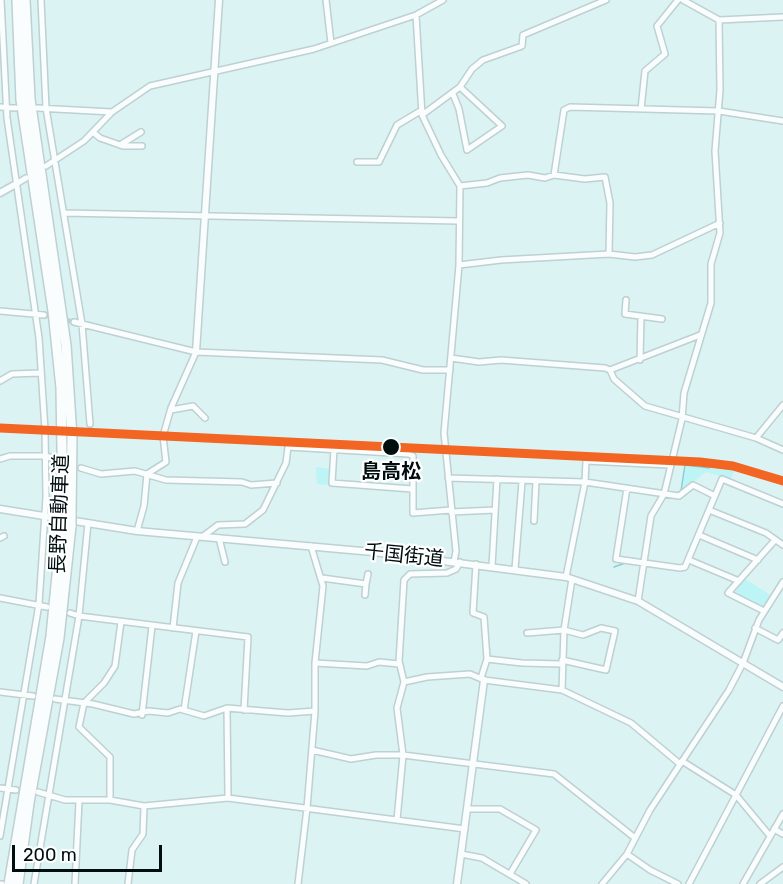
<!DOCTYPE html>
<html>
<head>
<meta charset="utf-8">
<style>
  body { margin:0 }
  #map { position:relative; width:783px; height:884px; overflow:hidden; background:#dcf3f4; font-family:Rubik,sans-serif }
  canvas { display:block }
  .scale { position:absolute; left:12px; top:845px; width:150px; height:27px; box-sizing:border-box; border:3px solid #010e0f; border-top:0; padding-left:8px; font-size:18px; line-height:21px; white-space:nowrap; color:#010e0f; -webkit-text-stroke:4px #fff; paint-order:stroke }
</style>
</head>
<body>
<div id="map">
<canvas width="783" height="884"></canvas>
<div class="scale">200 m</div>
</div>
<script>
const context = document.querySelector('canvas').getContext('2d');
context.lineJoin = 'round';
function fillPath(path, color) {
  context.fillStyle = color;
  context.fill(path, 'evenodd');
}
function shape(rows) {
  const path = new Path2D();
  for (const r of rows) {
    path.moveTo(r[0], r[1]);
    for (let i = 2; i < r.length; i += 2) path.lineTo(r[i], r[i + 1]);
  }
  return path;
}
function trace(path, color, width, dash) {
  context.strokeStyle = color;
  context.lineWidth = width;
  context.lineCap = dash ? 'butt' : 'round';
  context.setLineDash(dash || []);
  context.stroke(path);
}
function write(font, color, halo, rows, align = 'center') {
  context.font = font + ' Rubik,"Noto Sans JP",sans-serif';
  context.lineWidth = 4.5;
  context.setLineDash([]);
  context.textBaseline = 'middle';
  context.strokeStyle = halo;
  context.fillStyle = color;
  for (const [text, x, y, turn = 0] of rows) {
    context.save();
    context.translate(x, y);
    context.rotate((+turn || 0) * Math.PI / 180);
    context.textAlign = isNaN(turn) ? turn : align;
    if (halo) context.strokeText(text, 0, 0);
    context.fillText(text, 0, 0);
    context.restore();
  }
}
const green = shape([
  [686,466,734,471,731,479,706,472,682,491],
  [316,467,331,469,330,485,317,484],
  [744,578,772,596,765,607,760,608,734,594]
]);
const stream = shape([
  [681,491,685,465,709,468],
  [658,507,665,497],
  [642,560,647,523],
  [614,567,628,562]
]);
const minorTunnel = shape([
  [44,315,74,322]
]);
const minor = shape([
  [41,0,46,108,82,324,90,424],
  [326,0,331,43],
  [683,0,719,20,783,17],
  [416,15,422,115,441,155,460,186,459,265,444,433,456,551,454,562],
  [453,94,459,109,467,150,502,126,460,87],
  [0,107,16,108],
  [37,108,112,112],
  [641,109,645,71,665,54,657,26,678,0],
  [422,115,460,87,472,69,483,60,522,46,523,35,606,0],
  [94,133,100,138,123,146,142,146],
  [120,145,141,132],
  [357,162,379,162,397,125,422,110],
  [46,166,84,141,112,112,150,86,314,49,416,15,443,0],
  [554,175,585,179,605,177,610,203,609,254],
  [16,184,26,178],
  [460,186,487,183,500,178,528,175,545,178,554,175,564,110,570,107,719,111,783,121],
  [64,213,458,221],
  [459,265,501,260,609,254,635,257,652,255,720,223],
  [626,300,625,314,662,319],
  [0,311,44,315],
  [74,322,196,352,382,360,423,370,450,370],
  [451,358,479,362,501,360,605,368,610,370,700,335],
  [640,360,641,316],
  [610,370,614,379,645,406,756,438,783,450],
  [0,381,12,374,41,373],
  [171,410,193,406,205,418],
  [756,438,783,405],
  [334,449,332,483,412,489],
  [0,459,10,456,45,456,54,458],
  [81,468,101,474,135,471,166,480,242,482,251,485,277,483],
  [448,478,585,482,679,496,693,485,715,496],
  [627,488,616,559,680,568,685,567,722,479,783,504],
  [709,510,766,533,783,545],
  [451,512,495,510],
  [534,521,536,482],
  [137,531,144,506,147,474,166,462,163,436,171,408,196,352],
  [699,535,758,560],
  [202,537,218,525,245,524,263,510,286,463,288,447,409,454,413,456,413,513,451,510],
  [0,538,4,536],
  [219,538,225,562],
  [689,560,739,581],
  [476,564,473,613,484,617,487,659,481,678],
  [492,566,497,479],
  [515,569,522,482],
  [566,577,585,482,586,461,669,465],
  [322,578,366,584,365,595],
  [366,584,368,574],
  [0,598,47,607],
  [638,601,651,516,664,494,682,419,684,393,711,303,711,264,720,233,715,151,720,90,719,20],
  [764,611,728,593,775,540],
  [70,613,79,616,248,637,244,710],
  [173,628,178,583,197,537],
  [755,628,778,640,783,633],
  [527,633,564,630,583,635,601,628,615,631,606,670,562,660],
  [487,659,522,663,562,664],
  [315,663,367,666,379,662,399,664],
  [404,682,427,677,470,674,484,680,562,690,631,723,680,764],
  [562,690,564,630,572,579],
  [0,692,33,696],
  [55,699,93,704,134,714,149,711,168,713,180,709,204,716,227,708,288,713,315,711],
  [227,708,228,798],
  [184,710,196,631],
  [142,715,152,626],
  [312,750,351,759,376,755,403,755,554,774,635,838],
  [682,761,736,795,770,836],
  [0,788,16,790],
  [38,792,65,800,110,800,144,806,228,798,465,829],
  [110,800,110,757,79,727,84,703,104,683,115,666,121,622],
  [467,809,500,809,536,830,510,874],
  [397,820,403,755,397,708,404,682,399,661,404,580,410,574,447,573,456,569,460,562],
  [774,829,783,834],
  [0,836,39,604,46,497,45,430,39,338,7,118,1,0],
  [461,854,482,858,526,884],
  [627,854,650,870,678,884],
  [0,884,2,884],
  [34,884,79,616,88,523],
  [75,884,79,801],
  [128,884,132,850,143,834,144,806],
  [298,884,307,808,315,711,315,663,323,586,311,546],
  [602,884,627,854,650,810,729,690,743,663,759,620,783,582],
  [689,884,783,706],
  [743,884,783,814],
  [760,884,783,867]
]);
const tertiary = shape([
  [0,193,16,184],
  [196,352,219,0],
  [0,509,137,531,373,552,566,577,638,601,783,687],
  [457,884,484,680]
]);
const motorway = shape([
  [17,0,21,100,53,311,61,388,63,513],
  [25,0,30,99,66,345,72,437,71,515],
  [9,884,51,636,62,524],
  [18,884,29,803,59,638,71,526]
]);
const motorwayBridge = shape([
  [62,524,63,513],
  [71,526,71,515]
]);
const rail1 = shape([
  [0,428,700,462,733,466,783,481]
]);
const markers = [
  [391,447,9,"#010e0f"]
];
const stopNames = [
  ["島高松",391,472]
];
const streetNames = [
  ["長野自動車道",60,514,-88],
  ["千国街道",404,556,6]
];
fillPath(green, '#bdf4f5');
trace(stream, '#87cfd1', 1.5);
trace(minorTunnel, '#bbd1d2', 5, [5, 2.5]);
trace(minor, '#bed0d1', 8);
trace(tertiary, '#bed0d1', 9);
trace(motorway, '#bed0d1', 12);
trace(minor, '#fafdfd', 5);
trace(tertiary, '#fafdfd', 6);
trace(motorway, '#fafdfd', 9);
trace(motorwayBridge, '#bed0d1', 12, []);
trace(motorwayBridge, '#fafdfd', 9);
trace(rail1, '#f26522', 9);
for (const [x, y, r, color] of markers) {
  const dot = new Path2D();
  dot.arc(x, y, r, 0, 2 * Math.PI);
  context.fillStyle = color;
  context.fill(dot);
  trace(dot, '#fff', 2);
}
write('bold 20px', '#010e0f', '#fff', stopNames);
write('20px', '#010e0f', '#fff', streetNames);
</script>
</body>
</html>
